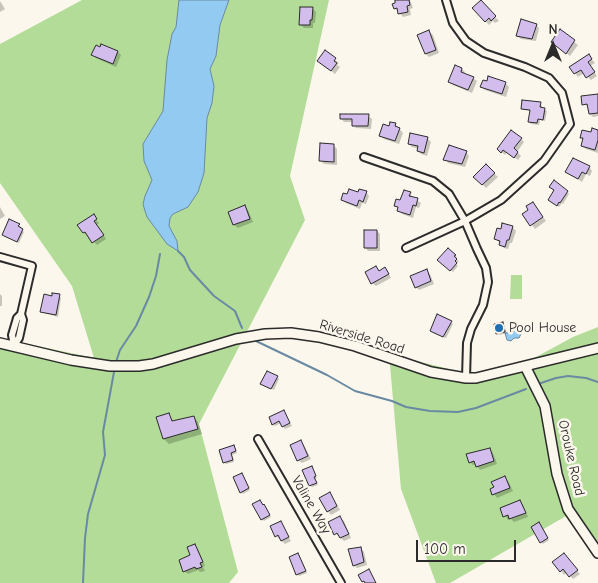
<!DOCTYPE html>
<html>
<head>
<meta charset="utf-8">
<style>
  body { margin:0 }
  #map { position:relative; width:598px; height:583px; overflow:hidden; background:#fbf7ec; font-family:"Comic Neue",sans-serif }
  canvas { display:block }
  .north { position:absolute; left:528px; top:20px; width:50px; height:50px; -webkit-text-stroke:4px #fbf7ec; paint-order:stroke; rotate:0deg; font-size:14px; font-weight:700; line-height:20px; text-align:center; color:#2b2b2b }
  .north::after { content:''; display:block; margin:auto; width:18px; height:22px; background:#2b2b2b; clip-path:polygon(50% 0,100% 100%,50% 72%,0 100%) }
  .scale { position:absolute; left:416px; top:540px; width:100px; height:22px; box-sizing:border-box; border:2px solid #2b2b2b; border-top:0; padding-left:6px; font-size:15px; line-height:18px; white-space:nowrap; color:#2b2b2b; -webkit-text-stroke:4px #fbf7ec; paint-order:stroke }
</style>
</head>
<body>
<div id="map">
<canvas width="598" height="583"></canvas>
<div class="north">N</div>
<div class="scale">100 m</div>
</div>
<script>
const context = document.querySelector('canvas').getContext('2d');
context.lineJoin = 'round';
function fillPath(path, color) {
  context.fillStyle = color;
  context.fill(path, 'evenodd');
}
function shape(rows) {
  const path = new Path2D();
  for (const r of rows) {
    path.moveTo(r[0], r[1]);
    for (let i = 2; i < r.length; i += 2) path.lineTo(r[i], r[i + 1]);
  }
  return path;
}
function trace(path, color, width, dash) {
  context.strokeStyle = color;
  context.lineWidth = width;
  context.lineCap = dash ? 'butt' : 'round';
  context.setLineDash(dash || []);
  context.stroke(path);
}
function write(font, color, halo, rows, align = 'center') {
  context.font = font + ' "Comic Neue",sans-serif';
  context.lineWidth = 5;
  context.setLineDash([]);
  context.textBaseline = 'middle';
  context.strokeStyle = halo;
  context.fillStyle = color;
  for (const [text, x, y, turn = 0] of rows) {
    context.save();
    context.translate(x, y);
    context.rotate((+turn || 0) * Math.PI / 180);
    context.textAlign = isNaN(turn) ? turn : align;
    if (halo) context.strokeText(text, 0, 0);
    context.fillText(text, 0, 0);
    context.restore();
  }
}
const green = shape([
  [82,0,329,0,290,176,305,220,199,424,238,572,229,583,0,583,0,338,94,358,72,286,0,183,0,44],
  [511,275,522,275,522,299,510,299],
  [598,327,598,544,573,512,450,583,436,583,401,489,389,354,477,376,525,363,573,337]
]);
const water = shape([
  [179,0,229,0,220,25,216,56,210,69,214,86,212,103,207,118,204,173,198,192,188,207,173,214,170,218,169,226,177,241,178,251,167,244,147,217,145,211,143,204,145,196,152,180,144,161,143,144,163,111,167,60,172,34,176,27,179,0],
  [515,330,518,330,521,334,519,338,514,338,511,341,507,340,505,333,512,333,515,330]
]);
const shadow = shape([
  [396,0,410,0,413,8,410,9,411,15,403,17,395,8,397,4],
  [0,1,5,9,0,12],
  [481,2,499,21,495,23,493,21,489,25,474,8],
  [312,8,316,12,315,23,313,23,313,28,304,28,300,24],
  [536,25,539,28,536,41,521,39,517,36],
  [560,31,578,45,570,56,552,42],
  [429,32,433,35,439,53,429,57,426,54],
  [102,45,118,52,121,55,116,67,96,58,93,55],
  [325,52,339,63,337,65,340,67,335,74,322,64],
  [589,56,595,63,590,66,597,76,591,80,584,73,578,77,575,73],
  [462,69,465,72,464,74,473,78,477,81,472,93,453,85,449,82],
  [505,83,509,87,506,97,485,90,482,87],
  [598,95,598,116,593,117,590,114,589,107,584,104],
  [540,104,542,106,542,109,547,111,545,121,540,120,539,125,531,124,529,122,531,111,524,110,522,108],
  [368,116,372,119,371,129,356,128,353,125,353,122,344,122,341,118],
  [395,124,403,133,399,144,384,139,380,135],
  [598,131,598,153,586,149,582,146,584,140,581,137],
  [427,138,431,142,427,156,421,154,418,151,419,149,412,147,409,144],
  [521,139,524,142,517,152,521,156,518,160,507,152,505,155,498,149],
  [333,145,337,149,337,165,324,164,320,160],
  [466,152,469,156,465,167,448,163,445,159],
  [486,166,498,177,486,188,475,177],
  [589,167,592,171,590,176,586,174,582,182,567,172],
  [366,192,369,196,366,204,362,203,360,209,346,203,342,200],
  [567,192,569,194,563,204,562,203,559,207,552,201],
  [410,193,413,198,421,203,419,208,416,207,413,218,402,214,396,205],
  [245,206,248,210,253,222,238,228,234,225,229,212],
  [0,207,5,216,0,219],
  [536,207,546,221,535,229,524,215],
  [93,216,99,223,97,225,106,239,97,245,88,235,87,236,84,232],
  [19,225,21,227,20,229,24,232,19,243,3,235],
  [512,227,516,231,512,243,510,243,508,249,504,248,496,239],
  [377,231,380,234,380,251,368,251,365,247],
  [448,250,457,257,456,259,459,261,456,264,458,266,453,272,439,260],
  [385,269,391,278,376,286,372,283,380,272],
  [426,271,430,274,434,284,419,290,416,287],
  [0,294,2,296,2,306,0,306],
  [59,296,61,298,58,317,44,313,42,311,53,297],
  [438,316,453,324,446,338,433,333],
  [503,323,507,333,499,335,497,333],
  [277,377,279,379,274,390,264,385],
  [284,412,292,426,285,429,281,423,275,426,273,424],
  [169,415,174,422,194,417,198,422,202,434,169,444,164,439,158,418],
  [300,442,304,445,311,459,302,463,298,460],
  [234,446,237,453,232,455,234,462,226,464,224,462],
  [490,449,493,453,497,464,480,470,476,464,473,465,470,462],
  [312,468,317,478,315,479,318,485,312,487,310,485],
  [242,474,250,490,243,494,241,492],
  [505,477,508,481,513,491,497,498,491,490],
  [330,493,340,510,331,515,328,511],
  [520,501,523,505,528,517,514,522,511,519,508,520,501,509],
  [263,506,266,508,271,517,264,521,262,519],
  [340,518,344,521,351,538,344,541,336,534,330,523],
  [280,522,291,541,285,544,276,536],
  [541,526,549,540,543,544,541,542],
  [195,546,198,549,205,566,203,567,205,571,200,572,198,570,188,574,184,571],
  [361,548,364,552,367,565,357,568,354,565],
  [300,557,307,573,299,576,297,574],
  [567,558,580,574,573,579,567,572,564,575,561,571]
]);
const stream = shape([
  [178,251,184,257,190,270,214,296,235,311,242,328],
  [256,341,327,375,355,391,392,401,406,407,430,411,458,412,476,408,526,389],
  [116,362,120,350,136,326,149,297,156,276,160,254],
  [541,383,556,378,568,376,586,378,598,382],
  [83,583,85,538,88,514,105,455,103,432,114,372]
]);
const building = shape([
  [395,0,409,0,410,5,407,6,408,12,398,14,397,8,394,9,392,4,395,3,395,0],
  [481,0,496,16,491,21,489,18,485,22,472,8,481,0],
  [300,7,313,7,312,20,310,20,310,25,299,25,300,7],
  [521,19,537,24,532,39,516,36,521,19],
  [560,29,575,40,566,54,551,42,560,29],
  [429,30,436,50,425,54,417,35,429,30],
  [101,44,118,51,113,64,91,55,96,45,100,47,101,44],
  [325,50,336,58,334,61,337,63,331,71,317,61,325,50],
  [589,54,592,59,588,62,595,72,586,78,581,70,574,74,569,67,589,54],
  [455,65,462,68,461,72,474,77,468,90,448,82,455,65],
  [488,76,506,82,502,94,480,87,483,80,487,81,488,76],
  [598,94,598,113,589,114,587,104,582,105,581,96,598,94],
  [522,100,541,102,540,107,545,108,543,120,538,119,537,123,528,122,530,110,521,109,522,100],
  [340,114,369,114,368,126,352,126,352,119,340,119,340,114],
  [390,122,396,123,395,126,400,128,395,141,379,136,383,124,389,126,390,122],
  [592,128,598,130,598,140,595,150,581,146,583,138,580,138,582,130,591,132,592,128],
  [511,130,522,138,514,148,518,152,514,158,503,150,501,153,497,149,511,130],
  [410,133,428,137,424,153,417,151,418,146,408,144,410,133],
  [320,143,334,144,334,162,319,161,320,143],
  [449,145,467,151,462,164,443,160,449,145],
  [573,158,590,166,586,174,582,172,578,179,565,172,573,158],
  [486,164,495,173,482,185,473,177,486,164],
  [554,180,568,191,560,203,559,202,557,206,548,200,554,190,549,187,554,180],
  [349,189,358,192,359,189,367,191,363,202,359,200,357,206,341,200,343,193,347,194,349,189],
  [404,190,411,192,409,196,418,198,416,206,413,205,410,215,397,211,398,207,394,206,396,199,400,200,404,190],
  [533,202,543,217,530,226,522,214,528,210,526,206,533,202],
  [245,205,250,219,233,225,228,212,245,205],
  [94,214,97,219,94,221,104,235,92,243,85,232,83,233,77,225,94,214],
  [9,219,20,224,18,226,23,229,17,242,2,235,9,219],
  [502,223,513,226,509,240,507,240,505,247,499,245,500,241,494,239,497,228,501,229,502,223],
  [364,230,377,230,377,248,364,248,364,230],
  [448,248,456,255,454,256,457,259,455,261,457,263,450,271,437,260,448,248],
  [376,266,379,271,385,267,389,274,371,284,365,272,376,266],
  [427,269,431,281,415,288,410,276,427,269],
  [52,293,60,294,56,315,40,312,44,294,52,296,52,293],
  [437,314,452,321,443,337,430,331,437,314],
  [503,322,505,332,496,334,494,324,503,322],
  [267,371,278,376,271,389,260,384,267,371],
  [284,410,290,423,282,427,279,421,272,425,269,417,284,410],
  [169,413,172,421,194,416,198,429,163,439,156,417,169,413],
  [301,440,308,456,297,461,290,445,301,440],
  [234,445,236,451,231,453,233,460,223,463,219,450,234,445],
  [490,448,494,461,476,467,474,461,469,463,466,454,490,448],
  [312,466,316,476,314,477,317,483,309,486,302,470,312,466],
  [242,473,249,488,240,493,233,477,242,473],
  [505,476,510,488,492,495,490,489,494,487,491,482,505,476],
  [330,492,337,506,327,512,319,498,330,492],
  [260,500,263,505,264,504,270,515,261,520,252,504,260,500],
  [520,500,526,513,509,519,508,515,503,517,500,508,520,500],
  [340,516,349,534,340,538,337,533,334,535,328,522,340,516],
  [281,521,289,537,281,541,278,535,275,537,270,526,281,521],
  [539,522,548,538,540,543,531,527,539,522],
  [195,544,203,562,200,563,202,567,196,569,195,567,183,572,179,560,190,555,187,547,195,544],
  [361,547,364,562,353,566,348,549,361,547],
  [298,553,306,571,296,575,289,557,298,553],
  [564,553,578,570,569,577,563,569,560,572,552,562,564,553],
  [369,569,376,583,365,583,364,581,362,582,358,575,369,569]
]);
const street = shape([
  [364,157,433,181,449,194,465,221,477,249,486,268,488,282,483,305,471,329,467,343,466,378],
  [406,248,465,221,501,200,544,161,570,124,562,93,549,78,525,67,484,53,466,41,453,23,446,0],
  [0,257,32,266,21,314,17,318,12,335,14,346],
  [14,346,19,338,23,320,21,314],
  [258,439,341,583]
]);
const secondary = shape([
  [0,343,71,360,110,366,139,366,153,364,236,339,265,334,291,333,319,337,355,346,431,372,466,378,476,378,598,348],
  [525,366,545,406,557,474,568,509,598,553]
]);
const markers = [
  [499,328,5,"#1f6fb2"]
];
const poiNames = [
  ["Pool House",509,328]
];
const streetNames = [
  ["Riverside Road",362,337,17],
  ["Orouke Road",571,458,77],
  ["Valine Way",311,505,60]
];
fillPath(green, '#b3dc98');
fillPath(water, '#93caf2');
trace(water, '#698aa2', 1);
fillPath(shadow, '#0003');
trace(stream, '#698aa2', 2);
fillPath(building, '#d3bded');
trace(building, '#2b2b2b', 1);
trace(street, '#2b2b2b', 10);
trace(secondary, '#2b2b2b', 12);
trace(street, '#fbf7ec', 6);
trace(secondary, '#fbf7ec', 9);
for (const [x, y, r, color] of markers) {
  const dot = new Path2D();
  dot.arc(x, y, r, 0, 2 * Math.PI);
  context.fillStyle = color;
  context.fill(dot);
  trace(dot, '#fbf7ec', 2);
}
write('14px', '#2b2b2b', '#fbf7ec', poiNames, 'left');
write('14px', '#2b2b2b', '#fbf7ec', streetNames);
</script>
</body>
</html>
